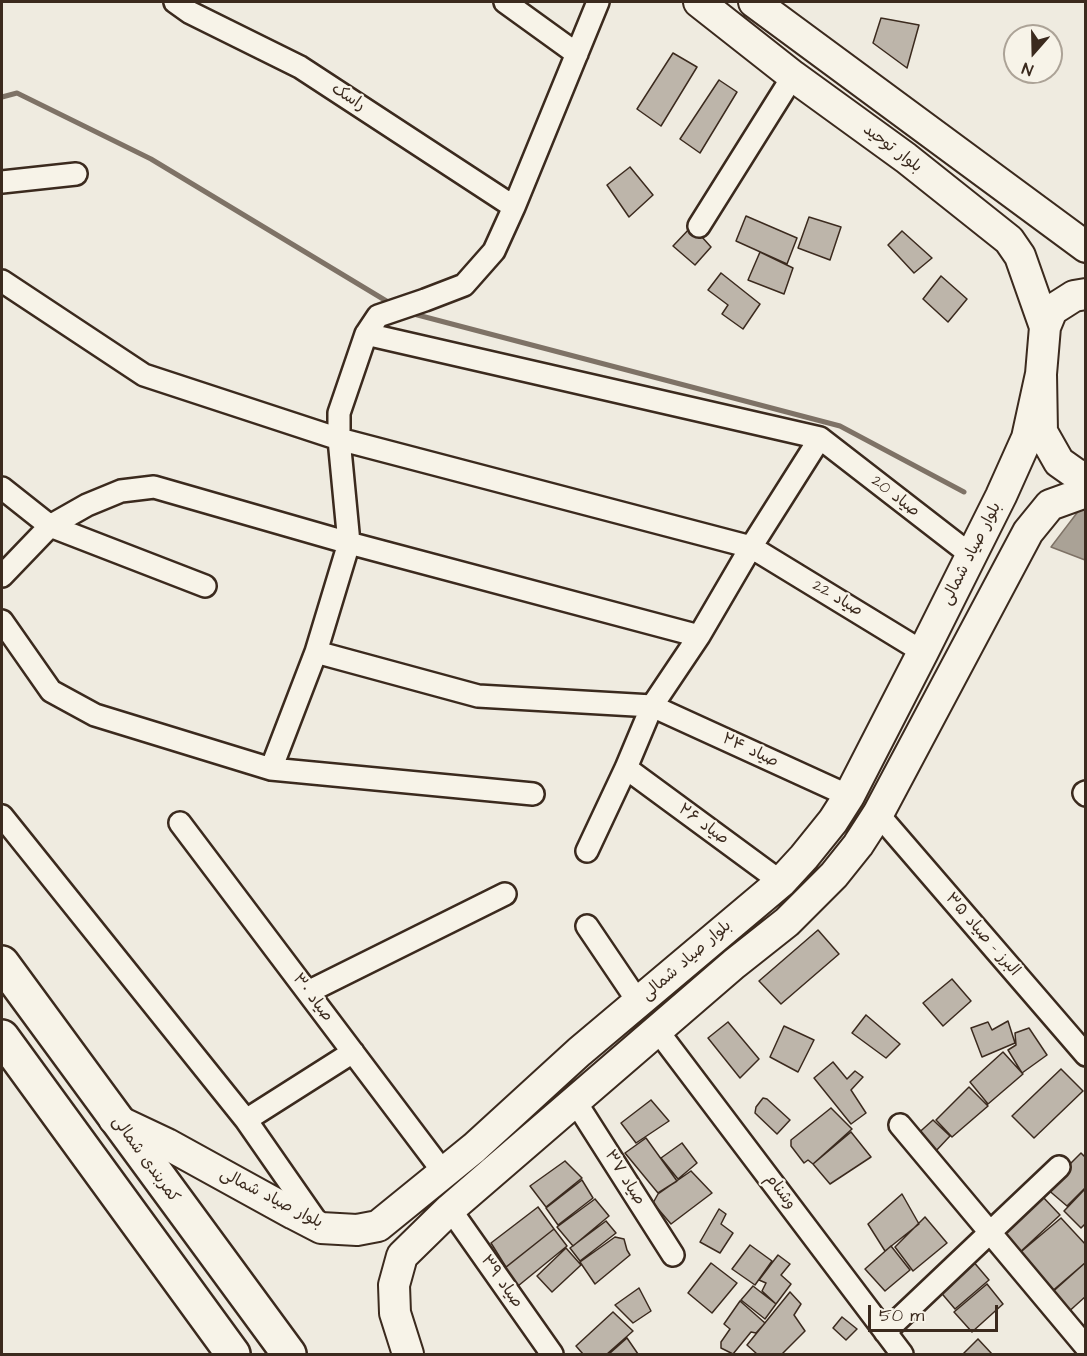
<!DOCTYPE html>
<html>
<head>
<meta charset="utf-8">
<style>
  body { margin:0 }
  #map { position:relative; width:1087px; height:1356px; overflow:hidden; background:#efebe0; font-family:"Architects Daughter",sans-serif }
  canvas { display:block }
  .frame { position:absolute; inset:0; border:3px solid #3b2a1e; pointer-events:none }
  .north { position:absolute; left:1003px; top:24px; width:60px; height:60px; box-sizing:border-box; background:#f7f3e8; border:2px solid #aca397; border-radius:50%; rotate:200deg; font-size:16px; font-weight:700; line-height:24px; text-align:center; color:#3b2a1e }
  .north::after { content:''; display:block; margin:auto; width:21px; height:27px; background:#3b2a1e; clip-path:polygon(50% 0,100% 100%,50% 72%,0 100%) }
  .scale { position:absolute; left:868px; top:1305px; width:130px; height:27px; box-sizing:border-box; border:3px solid #3b2a1e; border-top:0; padding-left:8px; font-size:18px; line-height:21px; white-space:nowrap; color:#3b2a1e; -webkit-text-stroke:4px #f7f3e8; paint-order:stroke }
</style>
</head>
<body>
<div id="map">
<canvas width="1087" height="1356"></canvas>
<div class="frame"></div>
<div class="north">N</div>
<div class="scale">50 m</div>
</div>
<script>
const context = document.querySelector('canvas').getContext('2d');
context.lineJoin = 'round';
function fillPath(path, color) {
  context.fillStyle = color;
  context.fill(path, 'evenodd');
}
function shape(rows) {
  const path = new Path2D();
  for (const r of rows) {
    path.moveTo(r[0], r[1]);
    for (let i = 2; i < r.length; i += 2) path.lineTo(r[i], r[i + 1]);
  }
  return path;
}
function trace(path, color, width, dash) {
  context.strokeStyle = color;
  context.lineWidth = width;
  context.lineCap = dash ? 'butt' : 'round';
  context.setLineDash(dash || []);
  context.stroke(path);
}
function write(font, color, halo, rows, align = 'center') {
  context.font = font + ' "Architects Daughter","Playpen Sans Arabic",sans-serif';
  context.lineWidth = 4.5;
  context.setLineDash([]);
  context.textBaseline = 'middle';
  context.strokeStyle = halo;
  context.fillStyle = color;
  for (const [text, x, y, turn = 0] of rows) {
    context.save();
    context.translate(x, y);
    context.rotate((+turn || 0) * Math.PI / 180);
    context.textAlign = isNaN(turn) ? turn : align;
    if (halo) context.strokeText(text, 0, 0);
    context.fillText(text, 0, 0);
    context.restore();
  }
}
const water = shape([
  [1083,505,1085,506,1085,560,1051,547,1083,505]
]);
const stream = shape([
  [2,97,17,93,151,159,393,305],
  [410,313,840,426,964,492]
]);
const building = shape([
  [881,18,919,25,907,68,873,43,881,18],
  [673,53,697,67,661,126,637,109,673,53],
  [719,80,737,92,700,153,680,139,719,80],
  [630,167,653,195,629,217,607,185,630,167],
  [746,216,797,238,787,264,736,241,746,216],
  [809,217,841,227,830,260,798,248,809,217],
  [692,226,711,247,695,265,673,246,692,226],
  [902,231,932,258,914,273,888,245,902,231],
  [760,252,793,268,784,294,748,280,760,252],
  [721,273,760,304,743,329,722,314,728,305,708,290,721,273],
  [941,276,967,299,948,322,923,299,941,276],
  [818,930,839,954,781,1004,759,981,818,930],
  [952,979,971,1001,943,1026,923,1003,952,979],
  [866,1015,900,1044,886,1058,852,1033,866,1015],
  [1008,1021,1015,1043,982,1057,971,1028,988,1022,992,1030,1008,1021],
  [728,1022,759,1059,740,1078,708,1038,728,1022],
  [784,1026,814,1040,798,1072,770,1057,784,1026],
  [1029,1028,1047,1055,1022,1073,1008,1050,1016,1045,1015,1033,1029,1028],
  [1003,1052,1023,1074,988,1104,970,1082,1003,1052],
  [833,1062,847,1079,855,1071,863,1077,851,1090,866,1113,851,1124,814,1078,833,1062],
  [1061,1069,1083,1091,1034,1138,1012,1116,1061,1069],
  [969,1087,988,1106,952,1137,936,1120,969,1087],
  [763,1098,767,1099,790,1120,777,1134,755,1113,756,1107,763,1098],
  [651,1100,669,1121,636,1143,621,1123,651,1100],
  [831,1108,852,1129,813,1164,808,1160,804,1163,791,1146,791,1140,831,1108],
  [933,1120,950,1136,933,1154,914,1137,933,1120],
  [851,1132,871,1157,830,1184,813,1164,851,1132],
  [646,1138,677,1181,658,1193,625,1153,646,1138],
  [682,1143,697,1163,678,1179,661,1158,682,1143],
  [1081,1153,1086,1158,1086,1187,1067,1206,1046,1188,1081,1153],
  [565,1161,582,1178,546,1207,530,1186,565,1161],
  [691,1171,712,1193,671,1224,653,1203,658,1194,691,1171],
  [582,1180,593,1198,558,1225,546,1208,582,1180],
  [1086,1188,1086,1223,1081,1228,1064,1211,1086,1188],
  [902,1194,919,1224,885,1251,868,1224,902,1194],
  [1042,1196,1060,1215,1018,1254,1001,1235,1042,1196],
  [595,1199,609,1216,573,1246,557,1227,595,1199],
  [538,1207,554,1229,506,1267,491,1243,538,1207],
  [719,1209,726,1214,721,1224,733,1233,720,1253,700,1242,719,1209],
  [925,1217,947,1243,913,1271,895,1247,925,1217],
  [1061,1218,1086,1245,1086,1262,1050,1293,1016,1256,1061,1218],
  [606,1221,616,1233,580,1261,570,1248,606,1221],
  [554,1229,567,1246,518,1286,505,1268,554,1229],
  [615,1237,624,1239,627,1250,630,1255,595,1284,580,1262,615,1237],
  [750,1245,772,1261,755,1285,732,1269,750,1245],
  [891,1246,910,1270,885,1291,865,1269,891,1246],
  [566,1248,581,1265,552,1292,537,1276,566,1248],
  [778,1255,790,1264,781,1275,791,1284,776,1304,762,1291,766,1283,759,1280,778,1255],
  [972,1260,989,1280,955,1309,938,1289,972,1260],
  [1086,1262,1086,1296,1065,1315,1048,1296,1086,1262],
  [711,1263,737,1283,712,1313,688,1293,711,1263],
  [987,1284,1003,1304,972,1332,954,1312,987,1284],
  [753,1286,776,1304,765,1319,741,1300,753,1286],
  [639,1288,651,1311,633,1323,615,1305,639,1288],
  [790,1292,801,1304,794,1315,805,1331,782,1354,757,1354,747,1345,790,1292],
  [740,1301,765,1323,756,1333,751,1332,733,1354,721,1348,721,1342,730,1329,724,1324,740,1301],
  [613,1312,633,1331,607,1354,583,1354,576,1346,613,1312],
  [842,1317,857,1329,846,1340,833,1328,842,1317],
  [627,1338,638,1354,609,1354,627,1338],
  [978,1339,992,1354,963,1354,978,1339]
]);
const minor = shape([
  [175,2,189,12,300,67,514,207],
  [505,2,577,54],
  [2,182,76,174],
  [699,226,793,76],
  [2,281,144,375,339,439,751,547,923,652],
  [366,334,820,438,971,555],
  [2,488,50,526,205,586],
  [2,576,50,526,87,505,121,491,154,487,349,543,699,636],
  [2,621,51,691,95,715,271,769,533,794],
  [316,652,478,696,652,706,849,796],
  [626,768,781,882],
  [271,769,316,652,349,543,339,439,339,413,366,334,378,316,425,300,464,285,494,251,514,207,598,2],
  [1086,792,1084,793,1086,795],
  [878,814,1086,1055],
  [2,816,246,1120,319,1225],
  [180,823,444,1173],
  [587,851,626,768,652,706,699,636,751,547,820,438],
  [587,926,639,1003],
  [308,992,505,894],
  [657,1030,902,1354],
  [575,1101,673,1255],
  [246,1120,353,1052],
  [900,1125,1086,1347],
  [450,1209,552,1354],
  [885,1332,1059,1167]
]);
const secondary = shape([
  [699,2,793,76,906,158,1009,240,1020,256,1045,327],
  [754,2,1086,247],
  [1086,294,1074,296,1052,310,1045,327,1041,374,1042,432,1059,462,1076,474,1086,477],
  [114,1119,167,1144,294,1214,321,1228,357,1230,378,1226,474,1148,579,1052,781,882,804,857,833,821,849,796,923,652,1001,496,1027,438,1041,374],
  [408,1354,395,1313,394,1285,402,1256,450,1209,734,964,787,922,834,875,858,845,878,814,1028,532,1050,505,1086,492]
]);
const trunk = shape([
  [2,963,289,1354],
  [2,1037,233,1354]
]);
const streetNames = [
  ["راسک",348,98,33],
  ["بلوار توحید",892,149,37],
  ["صیاد 20",895,497,38],
  ["بلوار صیاد شمالی",972,554,-63],
  ["صیاد 22",837,599,31],
  ["صیاد ۲۴",750,751,25],
  ["صیاد ۲۶",703,825,36],
  ["البرز - صیاد ۳۵",982,935,49],
  ["بلوار صیاد شمالی",687,961,-41],
  ["صیاد ۳۰",312,998,53],
  ["کمربندی شمالی",145,1160,54],
  ["صیاد ۳۷",624,1178,58],
  ["وشنام",780,1192,53],
  ["بلوار صیاد شمالی",271,1199,27],
  ["صیاد ۳۹",501,1282,55]
];
fillPath(water, '#aaa296');
trace(water, '#7e7266', 1.5);
trace(stream, '#7e7266', 5);
fillPath(building, '#bdb5aa');
trace(building, '#3b2a1e', 1.5);
trace(minor, '#3b2a1e', 26);
trace(secondary, '#3b2a1e', 34);
trace(trunk, '#3b2a1e', 38);
trace(minor, '#f7f3e8', 21);
trace(secondary, '#f7f3e8', 30);
trace(trunk, '#f7f3e8', 33);
write('16px', '#3b2a1e', '#f7f3e8', streetNames);
</script>
</body>
</html>
